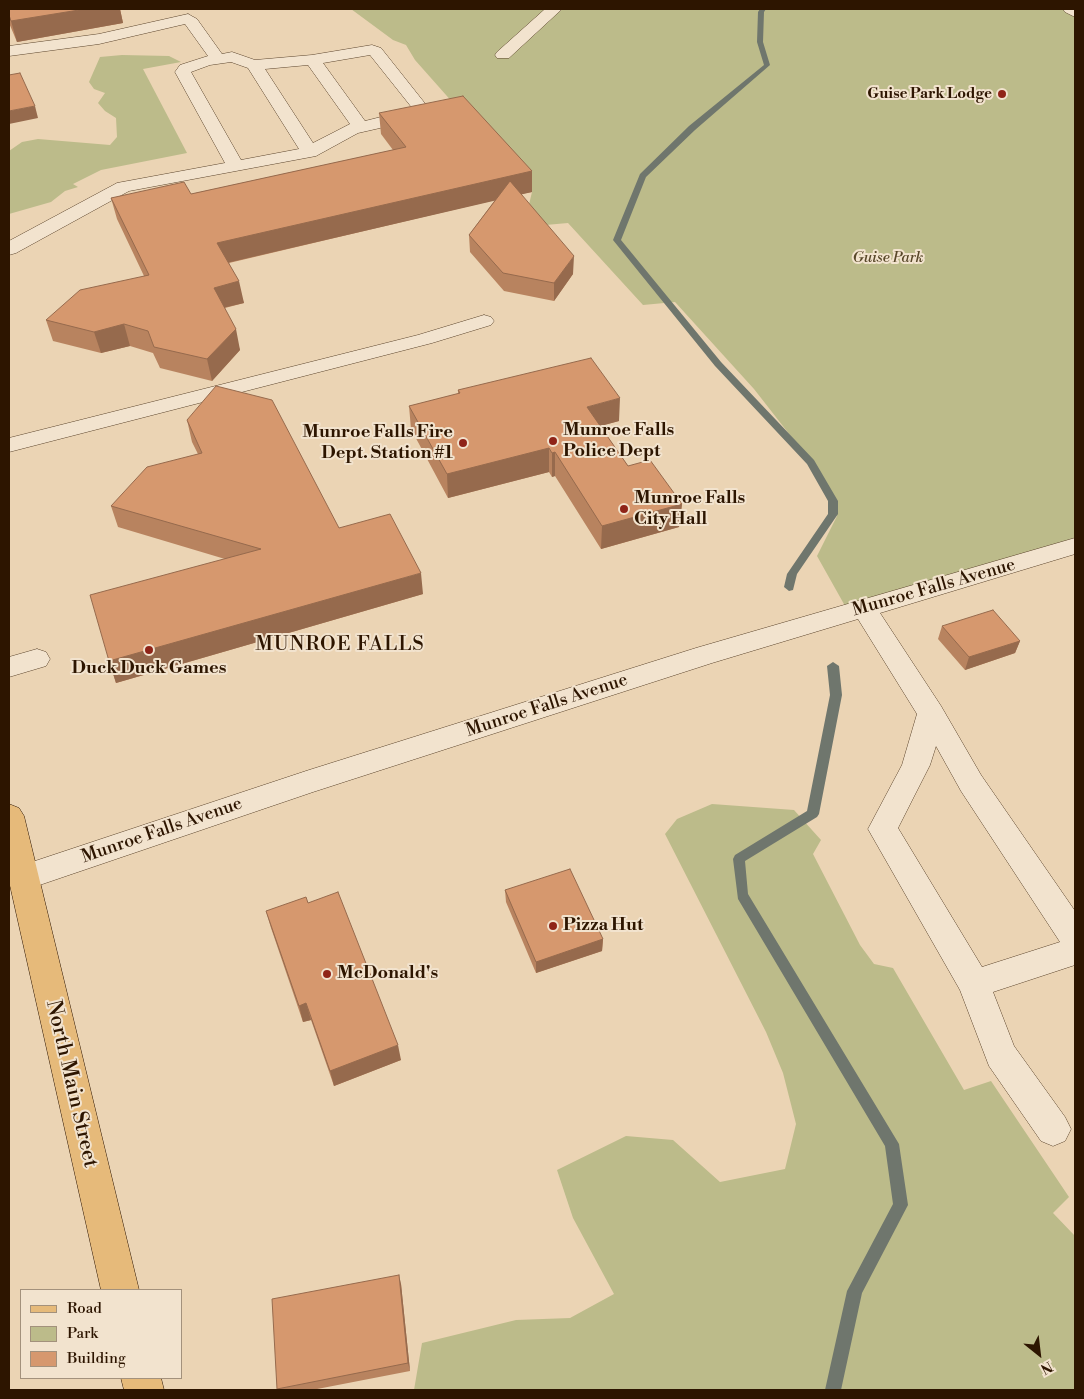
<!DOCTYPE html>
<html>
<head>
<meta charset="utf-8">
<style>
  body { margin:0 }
  #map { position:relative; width:1084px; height:1399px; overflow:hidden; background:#ebd4b4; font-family:"Libre Bodoni",serif }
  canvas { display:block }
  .frame { position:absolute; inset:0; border:10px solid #2d1500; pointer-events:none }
  .legend { position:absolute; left:20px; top:1289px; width:162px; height:90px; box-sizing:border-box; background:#f2e3ce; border:1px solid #a3917c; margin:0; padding:6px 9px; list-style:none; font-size:15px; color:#2d1500 }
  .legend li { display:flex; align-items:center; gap:10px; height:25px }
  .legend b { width:25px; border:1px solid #a3917c }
  .north { position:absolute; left:1014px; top:1329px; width:50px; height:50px; -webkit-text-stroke:4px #f2e3ce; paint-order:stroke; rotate:151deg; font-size:14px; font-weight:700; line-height:20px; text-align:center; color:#2d1500 }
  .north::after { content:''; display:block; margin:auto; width:18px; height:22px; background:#2d1500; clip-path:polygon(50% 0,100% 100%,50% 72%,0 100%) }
</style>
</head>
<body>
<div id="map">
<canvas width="1084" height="1399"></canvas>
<div class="frame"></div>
<ul class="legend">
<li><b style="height:6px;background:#e6ba7a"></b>Road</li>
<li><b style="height:14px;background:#bcbb8a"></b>Park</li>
<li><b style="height:14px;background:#d6986e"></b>Building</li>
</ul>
<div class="north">N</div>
</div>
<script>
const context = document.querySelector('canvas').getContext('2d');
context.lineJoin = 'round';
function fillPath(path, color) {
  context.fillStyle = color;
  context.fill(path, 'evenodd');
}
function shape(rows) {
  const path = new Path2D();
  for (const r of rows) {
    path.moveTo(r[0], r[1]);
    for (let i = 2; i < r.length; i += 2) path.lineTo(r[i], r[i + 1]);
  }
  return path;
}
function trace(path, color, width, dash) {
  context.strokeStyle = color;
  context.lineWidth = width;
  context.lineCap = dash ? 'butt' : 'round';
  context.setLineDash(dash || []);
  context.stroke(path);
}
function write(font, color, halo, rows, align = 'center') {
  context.font = font + ' "Libre Bodoni",serif';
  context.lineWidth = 4;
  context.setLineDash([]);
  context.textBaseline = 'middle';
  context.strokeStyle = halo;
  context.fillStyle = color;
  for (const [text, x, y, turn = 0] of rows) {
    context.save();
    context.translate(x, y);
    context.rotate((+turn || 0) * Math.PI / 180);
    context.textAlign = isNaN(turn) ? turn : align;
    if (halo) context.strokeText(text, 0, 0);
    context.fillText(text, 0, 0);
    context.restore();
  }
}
const green = shape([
  [351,9,1070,9,1075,12,1075,546,849,613,817,556,837,516,833,501,811,462,754,389,675,302,643,305,568,223,534,226,526,217,532,192,415,60,406,45,393,40],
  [122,55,169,56,181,62,143,69,187,153,101,170,73,184,78,187,65,191,51,202,9,214,9,151,22,142,38,139,110,145,117,137,116,118,105,111,98,103,105,93,94,89,89,82,100,57],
  [712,804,794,810,821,840,813,854,860,945,874,964,893,968,964,1090,991,1081,1069,1197,1053,1213,1075,1236,1075,1390,414,1390,422,1343,516,1320,570,1318,614,1294,573,1218,557,1170,626,1136,673,1140,720,1182,785,1169,796,1124,783,1073,766,1032,665,834,677,819]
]);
const stream = shape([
  [760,9,766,9,764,12,763,42,770,65,695,130,646,177,621,240,721,362,814,460,838,501,838,514,797,574,793,590,789,591,784,587,787,574,828,514,828,501,807,464,715,366,613,240,640,174,689,126,764,65,757,42,758,12,760,9],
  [833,662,839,666,842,695,819,814,817,817,745,861,748,894,899,1144,908,1205,862,1293,841,1390,825,1390,847,1291,893,1204,885,1146,738,899,733,859,735,855,807,811,830,695,827,666,833,662]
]);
const minor = shape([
  [545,9,562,9,509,58,497,58,495,55,497,52,545,9],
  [1063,9,1075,9,1075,17,1065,12,1063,9],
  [188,14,197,19,222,54,232,52,255,60,312,55,372,45,381,48,431,111,424,118,358,133,316,156,129,191,16,253,9,255,9,241,117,183,225,163,175,72,180,65,208,56,185,24,99,44,9,56,9,46,99,34,188,14],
  [370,55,413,109,365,121,323,63,370,55],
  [231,62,248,68,299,149,241,160,191,72,210,65,231,62],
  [308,65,350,124,313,143,265,69,308,65],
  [484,315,491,317,494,321,491,325,432,343,9,452,9,438,418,335,484,315],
  [1075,538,1075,554,880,613,941,706,981,775,1075,911,1075,965,993,992,1014,1046,1065,1117,1071,1129,1065,1141,1053,1146,1041,1141,989,1066,960,990,868,829,902,765,917,714,858,619,712,663,313,792,22,891,11,887,9,882,9,874,11,869,306,771,696,648,1075,538],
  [936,746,961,791,1060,942,982,967,898,828,930,765,936,746],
  [37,649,46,652,50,659,46,666,9,677,9,657,37,649]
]);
const major = shape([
  [9,804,19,808,24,816,139,1290,101,1290,9,881,9,804],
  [121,1378,161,1378,164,1390,124,1390,121,1378]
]);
const wall = shape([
  [9,9,120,9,123,23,17,42,9,23],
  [379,113,532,171,532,192,521,194,573,274,554,301,504,291,470,252,469,235,495,200,229,263,244,303,225,308,240,350,212,381,160,368,153,353,130,346,101,353,53,341,46,320,144,276,117,219,111,198,191,194,393,150,381,134],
  [458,390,619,421,600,426,628,466,682,504,679,527,601,549,555,476,552,477,549,472,448,498,411,429,409,406,458,394],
  [187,420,339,528,423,594,116,683,109,661,225,559,118,527,111,506,198,454,192,442],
  [942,626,1020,641,1015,653,965,670,938,639],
  [505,890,603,939,602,951,536,973,506,902],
  [308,903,401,1060,334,1086,311,1020,303,1022,271,928,266,911],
  [401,1284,410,1371,312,1390,277,1390,277,1389]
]);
const shadedWall = shape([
  [85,9,120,9,123,23,17,42,11,21],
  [35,106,38,118,9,124,9,111],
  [532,171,532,192,222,264,217,243],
  [574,256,573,274,554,301,554,283],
  [239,281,244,303,218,309,214,288],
  [124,324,130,346,101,353,94,332],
  [236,329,240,350,212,381,207,359],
  [620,398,619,421,586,430,587,407],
  [549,448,549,472,448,498,447,474],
  [555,452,555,476,552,477,552,453],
  [682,504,679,527,601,549,602,526],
  [421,573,423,594,116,683,109,661],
  [1020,641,1015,653,965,670,969,657],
  [603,939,602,951,536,973,536,962],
  [306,1003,311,1020,303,1022,299,1006],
  [398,1045,401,1060,334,1086,330,1071],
  [399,1275,401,1284,410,1371,408,1363]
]);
const building = shape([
  [9,9,85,9,11,21,9,15,9,9],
  [20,73,35,106,9,111,9,75,20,73],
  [463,96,532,171,217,243,239,281,214,288,236,329,207,359,154,347,148,331,124,324,94,332,46,320,80,290,149,275,111,198,184,182,191,194,406,147,379,113,463,96],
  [510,181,574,256,554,283,503,273,469,235,510,181],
  [591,358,620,398,587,407,628,466,650,460,682,504,602,526,555,452,552,453,549,448,447,474,409,406,460,393,458,390,591,358],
  [216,386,272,400,339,528,390,514,421,573,109,661,90,595,261,549,111,506,147,467,202,453,187,420,216,386],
  [993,610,1020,641,969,657,942,626,993,610],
  [570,869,603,939,536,962,505,890,570,869],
  [338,892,398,1045,330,1071,306,1003,299,1006,266,911,306,897,308,903,338,892],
  [399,1275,408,1363,277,1389,272,1299,399,1275]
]);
const markers = [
  [1002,94,5,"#8f2418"],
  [553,441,5,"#8f2418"],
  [463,443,5,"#8f2418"],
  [624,509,5,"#8f2418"],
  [149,650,5,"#8f2418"],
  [553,926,5,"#8f2418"],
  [327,974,5,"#8f2418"]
];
const farPoinames = [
  ["Guise Park Lodge",992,94]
];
const farParknames = [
  ["Guise Park",888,258]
];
const poiNames = [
  ["Munroe Falls",563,431],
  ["Police Dept",563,452],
  ["Munroe Falls Fire",453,433,"right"],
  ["Dept. Station #1",453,454,"right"],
  ["Munroe Falls",634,499],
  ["City Hall",634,520],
  ["Duck Duck Games",149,669,"center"],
  ["Pizza Hut",563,926],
  ["McDonald's",337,974]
];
const streetNames = [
  ["Munroe Falls Avenue",934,588,-16],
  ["Munroe Falls Avenue",547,706,-18],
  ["Munroe Falls Avenue",162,831,-19]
];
const quarterNames = [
  ["MUNROE FALLS",340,645]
];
const nearStreetnames = [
  ["North Main Street",71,1084,77]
];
fillPath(green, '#bcbb8a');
fillPath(stream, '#6f766d');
trace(minor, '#5c452d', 1);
trace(major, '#2d1500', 1);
fillPath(minor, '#f2e3ce');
fillPath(major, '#e6ba7a');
fillPath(wall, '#b8835f');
fillPath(shadedWall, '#966a4d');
fillPath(building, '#d6986e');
trace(building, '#966a4d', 1);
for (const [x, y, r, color] of markers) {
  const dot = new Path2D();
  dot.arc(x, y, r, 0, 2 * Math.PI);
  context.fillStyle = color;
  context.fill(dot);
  trace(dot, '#f2e3ce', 2);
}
write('bold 15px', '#2d1500', '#f2e3ce', farPoinames, 'right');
write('italic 15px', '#584729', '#f2e3ce', farParknames);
write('bold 18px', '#2d1500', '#f2e3ce', poiNames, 'left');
write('18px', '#2d1500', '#f2e3ce', streetNames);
context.letterSpacing = '1px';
write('20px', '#2d1500', '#f2e3ce', quarterNames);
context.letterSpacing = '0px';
write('21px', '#2d1500', '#f2e3ce', nearStreetnames);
</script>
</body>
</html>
